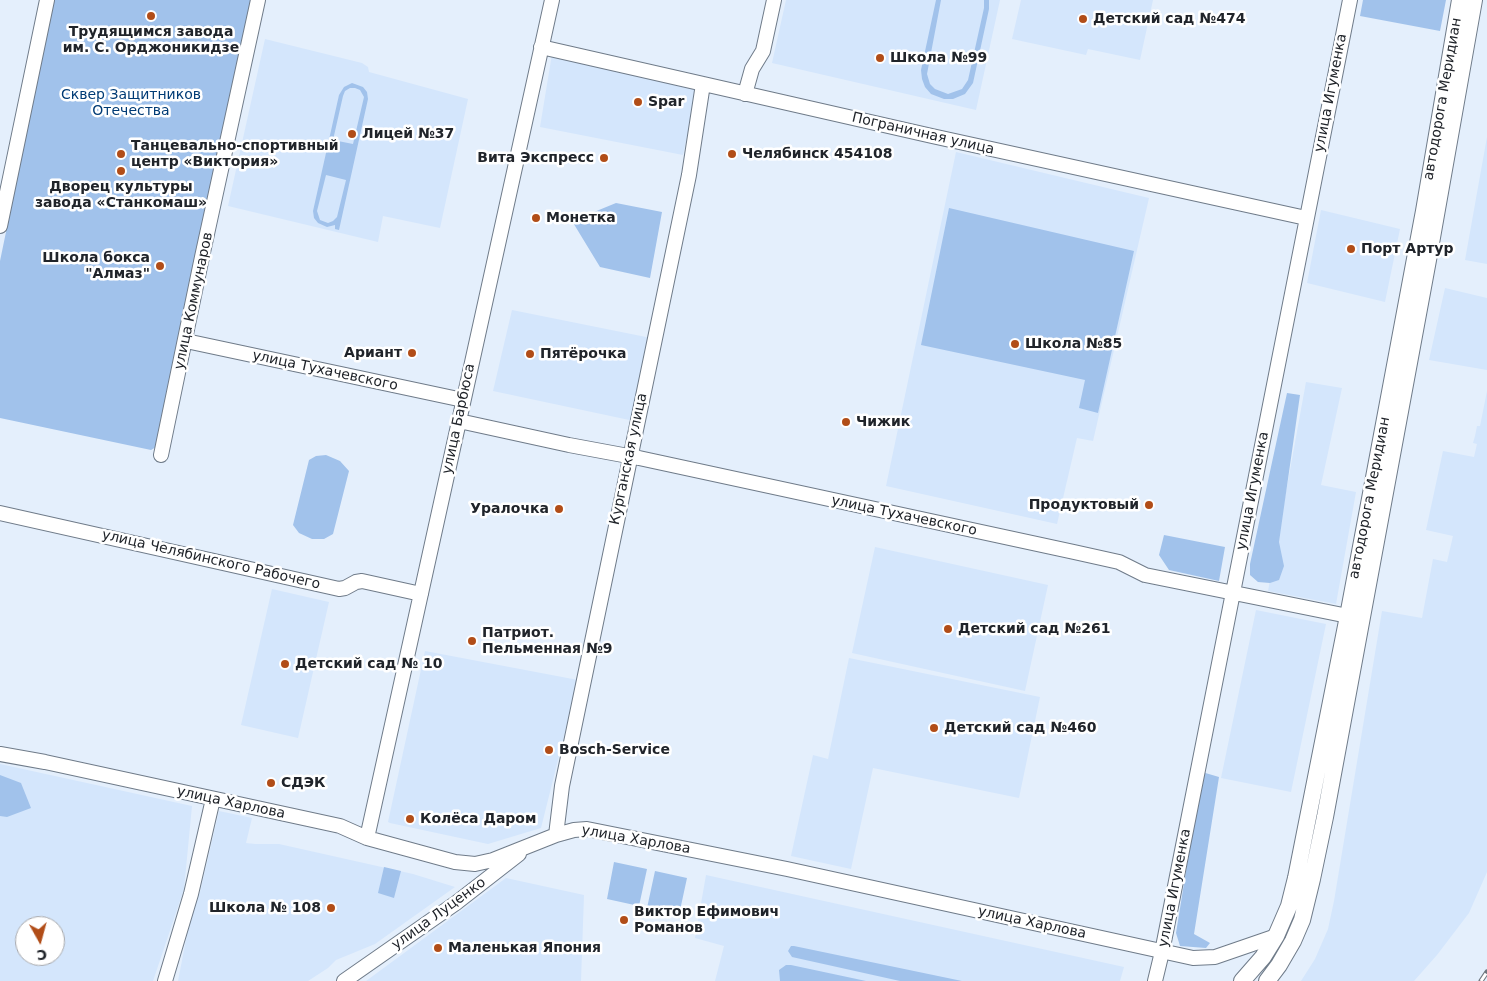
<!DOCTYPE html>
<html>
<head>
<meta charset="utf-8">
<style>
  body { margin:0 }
  #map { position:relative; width:1487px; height:981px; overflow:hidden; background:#e4effc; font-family:"DejaVu Sans",sans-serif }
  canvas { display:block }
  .north { position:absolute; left:15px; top:916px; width:50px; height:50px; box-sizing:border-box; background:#fff; border:1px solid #a6a7aa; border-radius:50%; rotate:173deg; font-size:14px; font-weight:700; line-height:20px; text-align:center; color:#20242a }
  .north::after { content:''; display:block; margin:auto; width:18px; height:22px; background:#b14d18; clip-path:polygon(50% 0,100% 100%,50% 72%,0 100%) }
</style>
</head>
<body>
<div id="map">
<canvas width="1487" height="981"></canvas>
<div class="north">С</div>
</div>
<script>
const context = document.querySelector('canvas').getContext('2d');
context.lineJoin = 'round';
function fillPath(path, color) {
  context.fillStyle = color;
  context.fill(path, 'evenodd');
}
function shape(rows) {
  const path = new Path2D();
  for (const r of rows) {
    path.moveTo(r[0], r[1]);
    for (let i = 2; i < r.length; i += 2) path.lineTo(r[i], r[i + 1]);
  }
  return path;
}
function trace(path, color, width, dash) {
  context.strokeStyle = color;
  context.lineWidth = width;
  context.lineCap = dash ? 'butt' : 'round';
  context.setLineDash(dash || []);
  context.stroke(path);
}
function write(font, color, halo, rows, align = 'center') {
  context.font = font + ' "DejaVu Sans",sans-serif';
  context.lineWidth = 5;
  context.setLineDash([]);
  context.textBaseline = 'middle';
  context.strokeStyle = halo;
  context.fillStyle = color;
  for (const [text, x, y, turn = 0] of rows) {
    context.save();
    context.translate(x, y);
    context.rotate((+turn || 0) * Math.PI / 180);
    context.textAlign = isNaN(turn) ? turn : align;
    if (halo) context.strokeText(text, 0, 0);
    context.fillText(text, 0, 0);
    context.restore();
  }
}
const built = shape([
  [786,0,1000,0,976,110,772,63],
  [1021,0,1153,0,1140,60,1088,49,1086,55,1012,39],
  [265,39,362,63,368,67,369,72,468,99,440,228,383,216,378,242,228,206],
  [552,54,697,89,683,155,540,127],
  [1487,137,1487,264,1465,260],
  [956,152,1149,198,1093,441,1077,438,1057,524,886,486],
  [1321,210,1400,229,1385,302,1307,283],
  [1445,288,1487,298,1487,370,1429,360],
  [512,310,651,338,634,421,493,391],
  [1306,382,1342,388,1321,485,1356,492,1336,604,1268,591],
  [1487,391,1487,872,1469,913,1437,955,1414,981,1301,981,1315,959,1328,929,1334,901,1382,611,1422,618,1433,559,1447,562,1453,536,1426,530,1443,451,1474,457,1477,444,1473,443,1475,436,1477,426,1480,426],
  [875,547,1048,585,1025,691,852,653],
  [272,589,329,602,298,738,241,725],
  [1256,610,1326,624,1291,792,1221,778],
  [425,651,578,680,541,828,488,844,390,823,388,822],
  [849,658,1040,697,1019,798,873,768,851,869,791,856,813,755,828,759],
  [0,764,192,806,184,889,153,981,0,981],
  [25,926,55,926,55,956,25,956],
  [219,811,252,818,246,843,255,844,279,844,413,874,455,887,375,944,336,960,328,968,308,981,178,981,190,919,200,892],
  [706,875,1124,967,1120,981,715,981,724,946,695,938],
  [506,878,584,895,581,981,366,981]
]);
const green = shape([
  [54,0,254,0,156,447,151,450,0,418,0,261],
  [936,0,941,0,927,74,930,84,935,89,948,94,962,89,968,80,984,8,984,0,989,0,989,9,973,83,965,94,953,99,944,99,931,94,925,87,922,79,921,70],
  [1363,0,1446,0,1440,31,1360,16],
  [352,83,363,87,367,92,368,99,339,230,335,229,335,225,327,227,318,223,314,218,313,211,339,95,344,87],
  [350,88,355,88,360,90,364,97,353,144,333,140,343,96,345,91],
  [326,175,346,180,337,217,333,221,328,223,320,220,317,211],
  [616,203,662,212,650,278,600,267,572,221],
  [949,208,1134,251,1098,413,1079,408,1085,380,921,345],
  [1287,393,1300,395,1279,542,1284,566,1279,580,1270,583,1258,582,1250,575,1250,564],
  [326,455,340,461,349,471,333,534,324,539,312,539,299,533,293,525,309,460,316,456],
  [1164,535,1225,547,1219,581,1169,570,1159,555],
  [1202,772,1219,777,1194,934,1210,943,1206,948,1180,946,1176,933],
  [0,775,21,783,31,808,7,817,0,816],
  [614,862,647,869,639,906,607,899],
  [384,867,401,871,394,898,378,893],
  [655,871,687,878,679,915,647,908],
  [791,946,794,946,962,981,900,981,792,957,788,951],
  [786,965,791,965,866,981,780,981,779,970]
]);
const minor = shape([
  [541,47,932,136,1306,218],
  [745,94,752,69,763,51,774,0],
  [0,226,47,0],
  [186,341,463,400],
  [459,421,569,445,639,458,1074,552,1119,562,1145,575,1348,616],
  [161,455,202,257,258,0],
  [0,513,339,589,345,588,356,582,362,581,421,594],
  [0,754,45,762,340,826,367,838,455,862,475,864,493,860,556,835,574,830,587,829,787,869,1193,958,1215,957,1276,936],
  [556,835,562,786,689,175,703,84],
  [367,838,552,0],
  [165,981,191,894,213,799],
  [344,981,456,903,519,854],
  [1155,981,1162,952,1350,0]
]);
const major = shape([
  [1242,981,1263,957,1276,936,1289,906,1296,878,1348,616,1424,211,1460,0],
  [1267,981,1279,965,1293,941,1302,920,1312,879,1325,817,1428,260,1474,0]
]);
const rail = shape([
  [1481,981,1487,972]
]);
const markers = [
  [151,16,5,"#b14d18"],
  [1083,19,5,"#b14d18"],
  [880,58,5,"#b14d18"],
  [638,102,5,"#b14d18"],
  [352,134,5,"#b14d18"],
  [121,154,5,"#b14d18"],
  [732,154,5,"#b14d18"],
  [604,158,5,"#b14d18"],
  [121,171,5,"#b14d18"],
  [536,218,5,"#b14d18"],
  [1351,249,5,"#b14d18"],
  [160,266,5,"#b14d18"],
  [1015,344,5,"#b14d18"],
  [412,353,5,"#b14d18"],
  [530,354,5,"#b14d18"],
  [846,422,5,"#b14d18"],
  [1149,505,5,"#b14d18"],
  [559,509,5,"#b14d18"],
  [948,629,5,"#b14d18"],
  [472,641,5,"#b14d18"],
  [285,664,5,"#b14d18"],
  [934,728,5,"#b14d18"],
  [549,750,5,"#b14d18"],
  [271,783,5,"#b14d18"],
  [410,819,5,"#b14d18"],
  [331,908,5,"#b14d18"],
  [624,920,5,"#b14d18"],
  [438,948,5,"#b14d18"]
];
const poiNames = [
  ["Детский сад №474",1093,19],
  ["Трудящимся завода",151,32,"center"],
  ["им. С. Орджоникидзе",151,48,"center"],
  ["Школа №99",890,58],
  ["Spar",648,102],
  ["Лицей №37",362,134],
  ["Танцевально-спортивный",131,146],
  ["центр «Виктория»",131,162],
  ["Челябинск 454108",742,154],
  ["Вита Экспресс",594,158,"right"],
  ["Дворец культуры",121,187,"center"],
  ["завода «Станкомаш»",121,203,"center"],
  ["Монетка",546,218],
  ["Порт Артур",1361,249],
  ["Школа бокса",150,258,"right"],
  ["\"Алмаз\"",150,274,"right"],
  ["Школа №85",1025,344],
  ["Ариант",402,353,"right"],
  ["Пятёрочка",540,354],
  ["Чижик",856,422],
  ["Продуктовый",1139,505,"right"],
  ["Уралочка",549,509,"right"],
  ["Детский сад №261",958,629],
  ["Патриот.",482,633],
  ["Пельменная №9",482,649],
  ["Детский сад № 10",295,664],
  ["Детский сад №460",944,728],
  ["Bosch-Service",559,750],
  ["СДЭК",281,783],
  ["Колёса Даром",420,819],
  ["Школа № 108",321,908,"right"],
  ["Виктор Ефимович",634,912],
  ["Романов",634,928],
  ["Маленькая Япония",448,948]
];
const streetNames = [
  ["улица Игуменка",1331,93,-79],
  ["автодорога Меридиан",1443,99,-80],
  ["Пограничная улица",923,134,13],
  ["улица Коммунаров",194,301,-78],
  ["улица Тухачевского",325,371,12],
  ["улица Барбюса",459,419,-78],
  ["Курганская улица",629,459,-78],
  ["улица Игуменка",1253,491,-79],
  ["автодорога Меридиан",1370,498,-79],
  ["улица Тухачевского",904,516,12],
  ["улица Челябинского Рабочего",211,560,13],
  ["улица Харлова",231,803,12],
  ["улица Харлова",636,840,10],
  ["улица Игуменка",1175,888,-79],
  ["улица Луценко",439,914,-36],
  ["улица Харлова",1032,923,12]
];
const parkNames = [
  ["Сквер Защитников",131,95],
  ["Отечества",131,111]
];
fillPath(built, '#d4e6fc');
fillPath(green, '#a1c2eb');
trace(minor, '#6f7b89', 16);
trace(major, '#6f7b89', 18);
trace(minor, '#fff', 14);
trace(major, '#fff', 16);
trace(rail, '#70777f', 5);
trace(rail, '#fff', 3, [9]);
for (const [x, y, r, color] of markers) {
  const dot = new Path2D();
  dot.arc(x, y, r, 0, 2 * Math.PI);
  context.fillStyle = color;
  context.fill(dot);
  trace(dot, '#fff', 2);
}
write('bold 14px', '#20242a', '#fff', poiNames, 'left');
write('14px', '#20242a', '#fff', streetNames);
write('14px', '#003b75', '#fff', parkNames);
</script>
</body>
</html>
